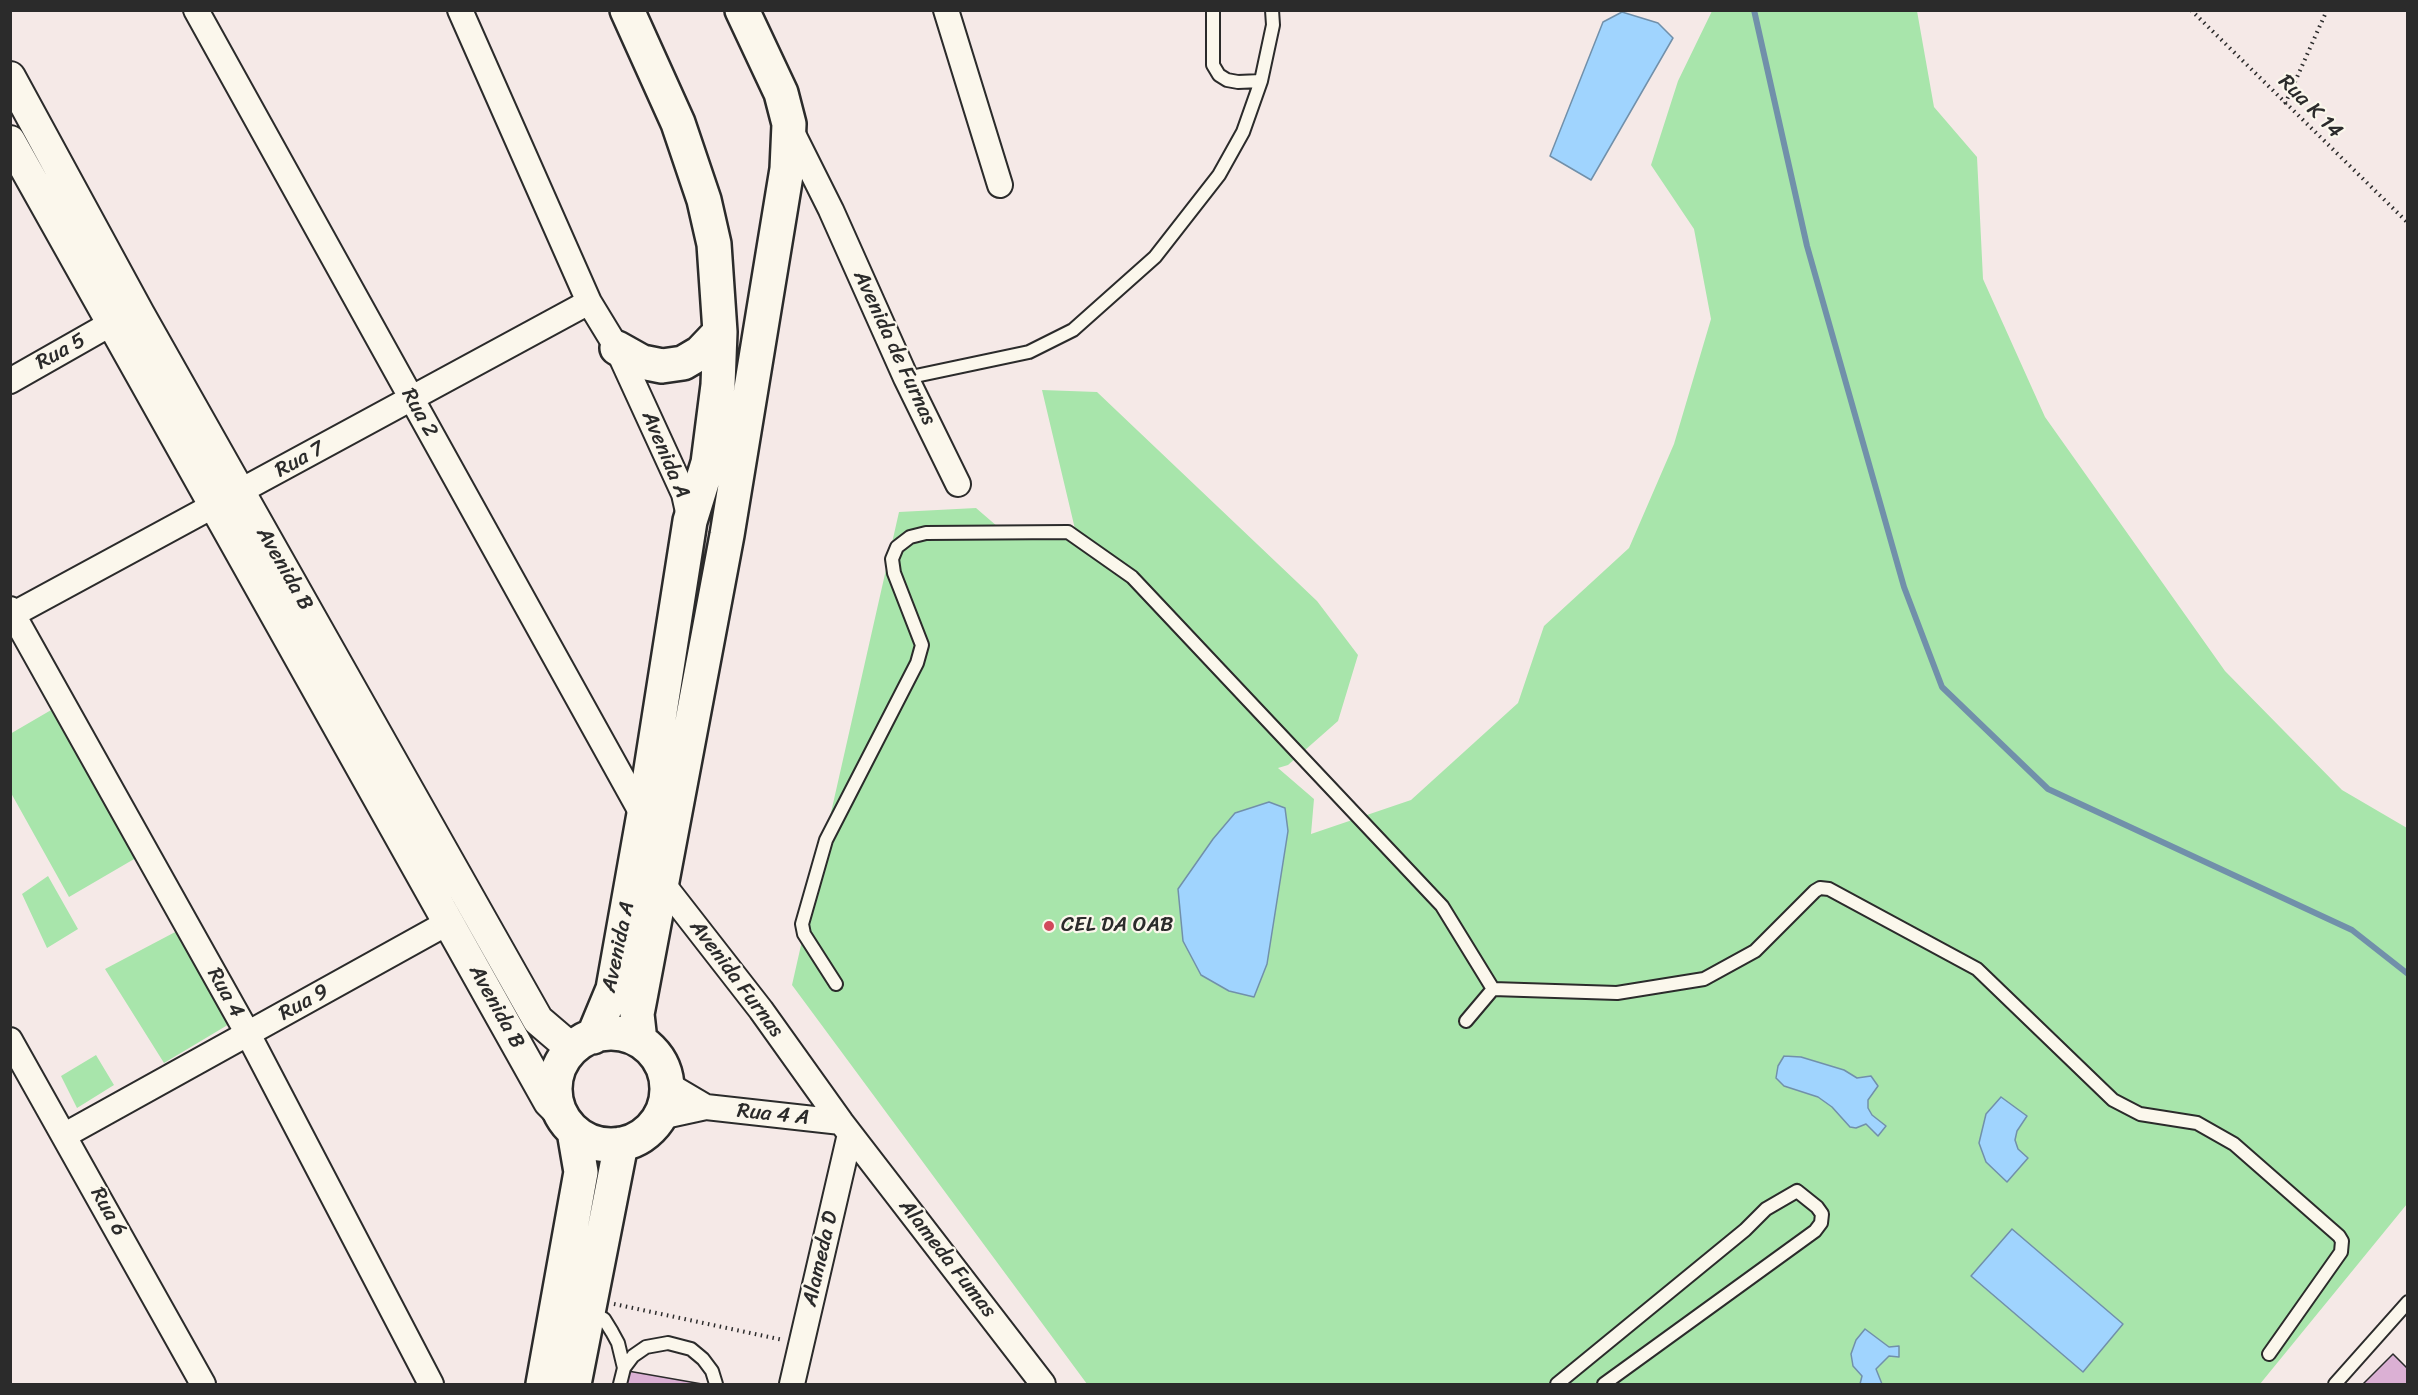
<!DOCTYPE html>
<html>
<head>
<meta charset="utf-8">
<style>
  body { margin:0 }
  #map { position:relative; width:2418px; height:1395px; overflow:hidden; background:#f5e9e7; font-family:Sriracha,sans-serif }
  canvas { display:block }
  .frame { position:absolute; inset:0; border:12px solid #2b2b2b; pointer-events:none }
</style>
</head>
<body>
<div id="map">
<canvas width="2418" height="1395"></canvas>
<div class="frame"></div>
</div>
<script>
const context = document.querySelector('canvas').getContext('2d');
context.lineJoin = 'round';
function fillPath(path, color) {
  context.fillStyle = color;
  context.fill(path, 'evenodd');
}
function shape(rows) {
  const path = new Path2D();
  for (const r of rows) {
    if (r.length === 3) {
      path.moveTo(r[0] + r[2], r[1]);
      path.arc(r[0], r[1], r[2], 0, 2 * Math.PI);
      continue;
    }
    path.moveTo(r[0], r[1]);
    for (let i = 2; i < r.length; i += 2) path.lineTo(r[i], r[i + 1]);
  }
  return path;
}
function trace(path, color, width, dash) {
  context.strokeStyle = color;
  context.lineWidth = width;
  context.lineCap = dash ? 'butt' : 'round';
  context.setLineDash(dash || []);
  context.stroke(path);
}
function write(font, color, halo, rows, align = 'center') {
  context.font = font + ' Sriracha,sans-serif';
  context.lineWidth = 4.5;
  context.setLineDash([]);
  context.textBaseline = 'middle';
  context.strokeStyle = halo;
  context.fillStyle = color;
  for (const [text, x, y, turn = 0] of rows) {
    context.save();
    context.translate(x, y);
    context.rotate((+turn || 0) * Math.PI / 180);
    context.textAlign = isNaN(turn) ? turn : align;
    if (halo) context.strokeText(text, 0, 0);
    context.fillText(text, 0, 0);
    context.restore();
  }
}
const green = shape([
  [1712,11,1917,11,1934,107,1977,157,1983,279,2045,417,2225,671,2342,790,2407,828,2407,1204,2260,1384,1087,1384,792,985,899,512,976,508,1005,533,1075,529,1042,390,1097,392,1317,601,1358,655,1338,721,1288,765,1278,768,1314,799,1311,834,1411,800,1518,703,1544,626,1629,548,1674,444,1711,319,1694,229,1651,165,1678,81],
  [58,706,141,855,69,897,11,793,10,734],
  [48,876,78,929,47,948,22,894],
  [179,930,231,1023,164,1063,105,969],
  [96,1055,114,1085,77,1108,61,1076]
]);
const water = shape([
  [1622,12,1658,23,1673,38,1591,180,1550,156,1603,22,1622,12],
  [1269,802,1285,808,1288,831,1267,964,1254,997,1229,991,1201,975,1183,941,1178,889,1213,839,1235,813,1269,802],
  [1784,1056,1801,1057,1844,1070,1857,1078,1871,1076,1878,1086,1868,1100,1868,1108,1872,1115,1886,1126,1878,1136,1866,1124,1856,1128,1850,1127,1832,1107,1818,1097,1784,1086,1776,1078,1778,1066,1784,1056],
  [2001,1097,2027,1116,2017,1131,2015,1140,2018,1149,2028,1158,2007,1182,1986,1162,1979,1143,1986,1114,2001,1097],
  [2012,1229,2123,1324,2083,1372,1971,1276,2012,1229],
  [1865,1329,1889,1347,1899,1346,1899,1357,1889,1356,1876,1369,1882,1384,1860,1384,1862,1376,1853,1366,1851,1354,1856,1340,1865,1329]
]);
const stream = shape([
  [1754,10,1807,246,1904,587,1942,687,2048,789,2352,930,2408,974]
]);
const building = shape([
  [2393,1354,2408,1369,2408,1384,2363,1384,2393,1354],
  [628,1371,702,1384,626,1384,628,1371]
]);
const path = shape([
  [2191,10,2408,223],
  [2285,104,2327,10],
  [614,1304,783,1340]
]);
const service = shape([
  [1213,10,1213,65,1219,75,1227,80,1238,82,1261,81],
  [906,378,1029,352,1073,330,1155,257,1219,175,1243,132,1261,81,1273,25,1272,10],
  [836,984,804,934,802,924,826,840,917,663,922,645,894,573,892,559,897,547,910,537,926,533,1068,532,1132,577,1442,906,1493,989],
  [1466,1021,1493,989,1617,993,1704,979,1755,951,1815,891,1820,888,1829,889,1977,969,2113,1100,2140,1114,2197,1123,2234,1144,2339,1236,2342,1241,2341,1252,2269,1354],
  [589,1311,604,1319,612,1332,618,1343,624,1368],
  [620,1384,624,1368,633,1356,646,1347,668,1343,691,1349,703,1359,712,1371,716,1384],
  [1557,1384,1745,1230,1766,1209,1797,1191,1817,1207,1822,1214,1821,1223,1815,1231,1604,1384],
  [2335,1384,2408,1302]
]);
const minor = shape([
  [196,10,645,819],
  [460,10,589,302,617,348,684,494,690,521],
  [946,10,1000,185],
  [790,128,831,210,906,378,958,484],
  [10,381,112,323],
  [10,609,248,1034,431,1384],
  [10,616,589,302],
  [660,873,662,883,761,1010,841,1122,1043,1384],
  [10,1040,203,1384],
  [667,1084,706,1107],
  [660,1117,706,1107,841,1122],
  [65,1135,449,922],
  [792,1384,850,1134]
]);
const tertiary = shape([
  [10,77,139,314,538,1020,572,1049],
  [10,141,549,1102,563,1116]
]);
const primary = shape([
  [617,348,642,362,662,366,683,363,700,353,720,332],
  [611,1089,56],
  [593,1037,613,989,644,814,690,521,708,463,718,385,720,332,714,244,704,200,678,123,627,10],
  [640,1041,637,1014,641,993,727,535,787,169,789,124,781,93,742,10],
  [543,1384,581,1172,574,1131],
  [574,1384,621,1144]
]);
const markers = [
  [1049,926,6,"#d1495b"]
];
const streetNames = [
  ["Rua K 14",2310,107,45],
  ["Avenida de Furnas",894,348,65],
  ["Rua 5",61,352,-29],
  ["Rua 2",419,413,61],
  ["Avenida A",665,455,67],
  ["Rua 7",300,460,-29],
  ["Avenida B",284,569,60],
  ["Avenida A",619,947,-78],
  ["Avenida Furnas",736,979,53],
  ["Rua 4",225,993,61],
  ["Rua 9",304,1003,-29],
  ["Avenida B",496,1007,61],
  ["Rua 4 A",773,1115,6],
  ["Rua 6",108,1212,61],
  ["Alameda D",821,1259,-77],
  ["Alameda Fumas",947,1259,52]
];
const poiNames = [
  ["CEL DA OAB",1061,926]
];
fillPath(green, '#a8e5ab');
fillPath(water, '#a0d4fe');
trace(water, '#7190aa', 1.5);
trace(stream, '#7190aa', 6);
fillPath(building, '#dbb0d4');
trace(building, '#2b2b2b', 1.5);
trace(service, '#2b2b2b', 16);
trace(minor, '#2b2b2b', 28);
trace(tertiary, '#2b2b2b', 34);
trace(primary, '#2b2b2b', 38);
trace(path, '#2b2b2b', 4, [1.5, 4.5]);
trace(service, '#fbf7ec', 12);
trace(minor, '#fbf7ec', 24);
trace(tertiary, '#fbf7ec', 30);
trace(primary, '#fbf7ec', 33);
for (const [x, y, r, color] of markers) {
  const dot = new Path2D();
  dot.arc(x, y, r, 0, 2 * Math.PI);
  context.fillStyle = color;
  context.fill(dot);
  trace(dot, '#fbf7ec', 2);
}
write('21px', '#2b2b2b', '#fbf7ec', streetNames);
write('21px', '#2b2b2b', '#fbf7ec', poiNames, 'left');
</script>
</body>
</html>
